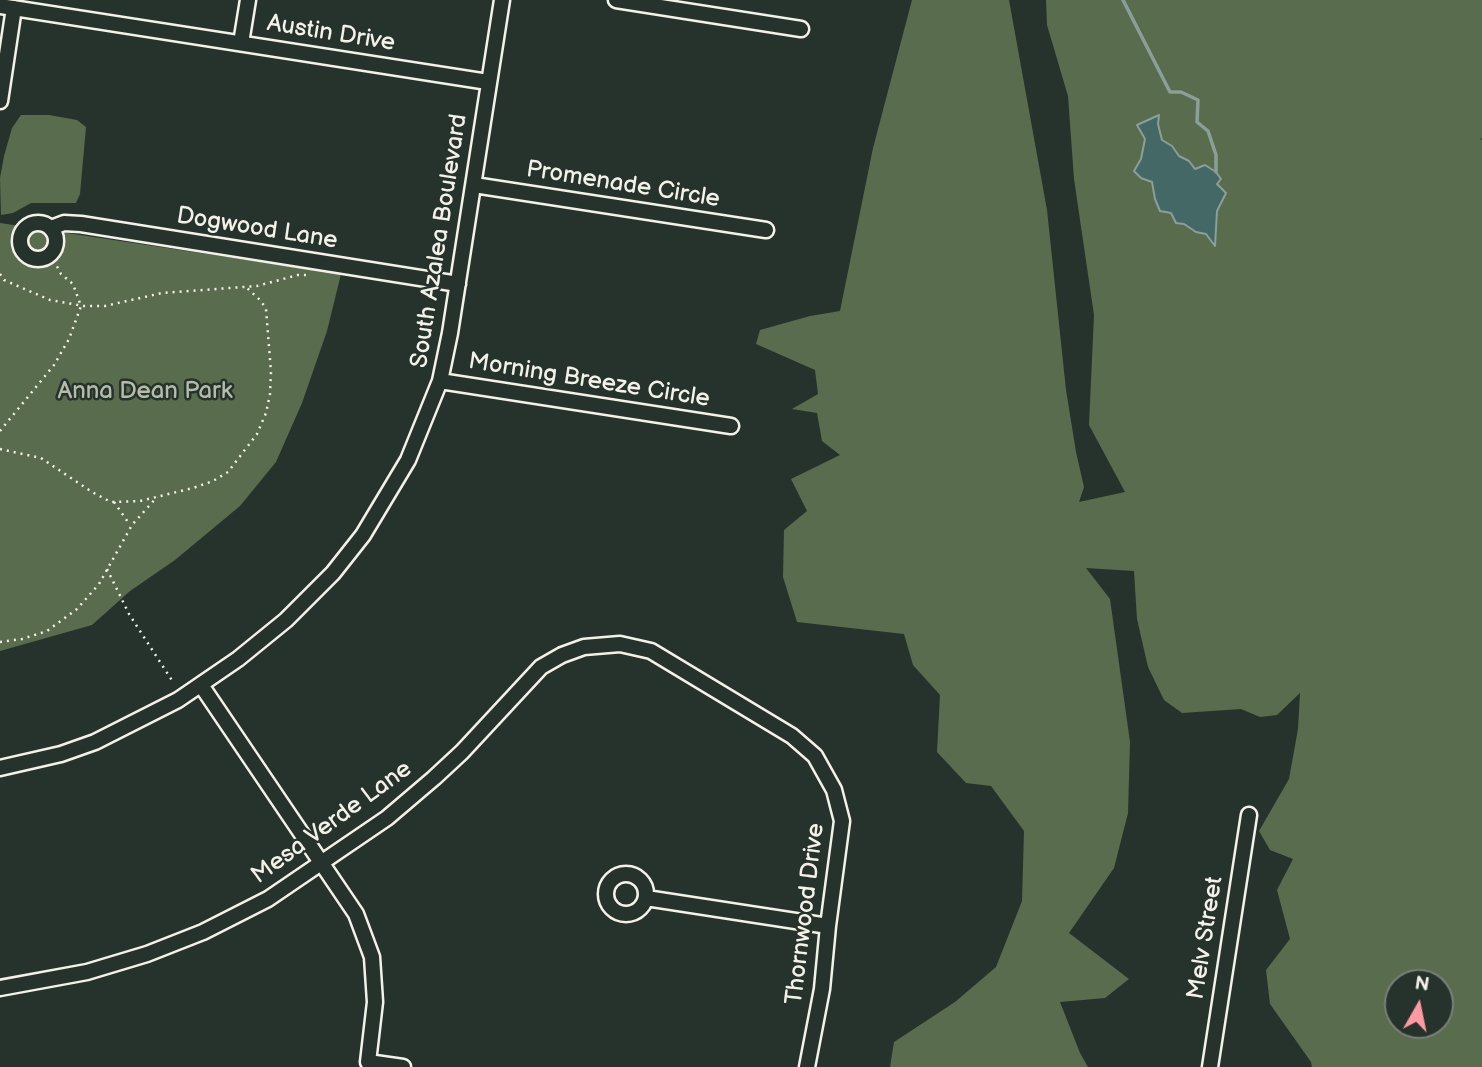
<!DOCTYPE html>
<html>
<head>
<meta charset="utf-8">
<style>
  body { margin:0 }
  #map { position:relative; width:1482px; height:1067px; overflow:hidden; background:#26332d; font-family:"Balsamiq Sans",sans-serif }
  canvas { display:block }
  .north { position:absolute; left:1384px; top:969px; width:70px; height:70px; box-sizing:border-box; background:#26332d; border:2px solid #787f78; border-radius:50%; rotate:9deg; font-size:19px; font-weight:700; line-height:28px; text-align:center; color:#f4f1e8 }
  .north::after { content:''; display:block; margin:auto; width:24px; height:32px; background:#ff9aa2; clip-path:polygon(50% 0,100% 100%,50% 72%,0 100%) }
</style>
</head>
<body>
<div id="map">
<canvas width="1482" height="1067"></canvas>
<div class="north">N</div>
</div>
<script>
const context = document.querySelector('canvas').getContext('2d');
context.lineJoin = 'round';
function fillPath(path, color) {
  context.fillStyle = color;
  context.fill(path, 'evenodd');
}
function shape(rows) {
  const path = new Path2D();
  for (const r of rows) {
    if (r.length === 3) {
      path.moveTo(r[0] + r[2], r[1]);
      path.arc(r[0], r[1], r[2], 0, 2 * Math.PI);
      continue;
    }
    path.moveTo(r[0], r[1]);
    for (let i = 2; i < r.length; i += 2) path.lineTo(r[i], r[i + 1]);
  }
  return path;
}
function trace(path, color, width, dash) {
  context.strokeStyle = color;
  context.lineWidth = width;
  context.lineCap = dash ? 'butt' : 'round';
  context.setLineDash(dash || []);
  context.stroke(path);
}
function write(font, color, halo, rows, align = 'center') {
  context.font = font + ' "Balsamiq Sans",sans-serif';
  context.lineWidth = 5;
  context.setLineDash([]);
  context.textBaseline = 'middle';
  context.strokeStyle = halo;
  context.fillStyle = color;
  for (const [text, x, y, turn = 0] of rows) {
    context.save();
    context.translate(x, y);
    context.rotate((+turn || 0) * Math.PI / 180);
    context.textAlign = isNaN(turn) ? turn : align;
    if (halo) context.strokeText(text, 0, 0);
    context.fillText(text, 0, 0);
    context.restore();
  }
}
const green = shape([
  [912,0,1009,0,1047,210,1066,390,1076,452,1084,487,1079,502,1125,492,1089,425,1094,315,1074,179,1068,96,1047,25,1046,0,1482,0,1482,139,1480,138,1482,141,1482,1067,1312,1067,1311,1062,1270,1004,1266,970,1290,939,1277,890,1293,859,1270,850,1259,831,1289,779,1298,729,1300,693,1277,715,1260,717,1241,709,1182,713,1164,700,1148,667,1137,619,1134,571,1086,568,1110,599,1130,742,1128,813,1114,868,1069,933,1129,979,1105,998,1060,1002,1080,1053,1088,1067,890,1067,894,1042,955,1002,996,967,1022,901,1024,831,991,786,966,783,937,752,940,695,913,665,904,634,797,622,783,577,784,530,807,511,791,479,840,455,822,441,817,413,792,409,818,394,815,370,756,344,760,330,810,316,840,311,873,148],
  [1398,983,1440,983,1440,1025,1398,1025],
  [21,115,49,115,77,120,86,127,80,194,76,203,31,203,13,213,1,215,0,178,4,156,12,128],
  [0,223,341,274,327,331,302,403,276,462,240,506,175,560,130,591,92,625,0,651]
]);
const water = shape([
  [1159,115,1158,124,1162,140,1172,146,1179,156,1189,161,1195,169,1205,165,1216,172,1221,179,1217,184,1226,193,1217,211,1215,246,1206,234,1196,232,1184,224,1176,223,1171,213,1160,211,1155,199,1152,182,1141,178,1134,171,1141,159,1145,139,1137,125,1159,115]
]);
const stream = shape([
  [1123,0,1170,92,1181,92,1198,100,1197,122,1208,131,1216,155,1216,172]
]);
const path = shape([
  [0,274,4,280,50,300,84,306,105,306,162,293,257,286,298,275,307,275],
  [0,431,54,365,69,339,81,306,73,284,61,274,51,255],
  [0,449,41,458,92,492,111,502,140,501,193,488,213,481,228,472,257,434,266,413,270,394,271,372,266,309,261,301,247,288],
  [114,502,130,525],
  [107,569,129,614,173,682],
  [0,642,22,639,47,631,77,609,99,584,132,525,157,497]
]);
const minor = shape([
  [616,0,801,29],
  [0,6,488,82],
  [241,43,248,0],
  [0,101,14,8],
  [474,185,766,230],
  [38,241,18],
  [51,228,64,223,81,224,458,284],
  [440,381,731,426],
  [201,685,356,914,372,957,375,1002,368,1062,403,1067],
  [0,768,61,754,95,742,178,700,238,659,286,620,333,573,363,535,408,460,440,381,450,333,502,0],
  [626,894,20],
  [646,898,828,926],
  [0,988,87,972,147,954,203,932,268,899,387,818,434,778,462,752,541,667,562,655,584,647,620,644,651,651,792,736,815,756,834,790,842,821,828,926,822,989,807,1067],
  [1210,1067,1249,815]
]);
const streetNames = [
  ["Austin Drive",331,34,9],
  ["Promenade Circle",623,185,9],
  ["Dogwood Lane",257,229,9],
  ["South Azalea Boulevard",440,241,-81],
  ["Morning Breeze Circle",589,381,9],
  ["Mesa Verde Lane",332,823,-36],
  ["Thornwood Drive",806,914,-83],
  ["Melv Street",1206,938,-81]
];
const parkNames = [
  ["Anna Dean Park",145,392]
];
fillPath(green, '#5a6c4e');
fillPath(water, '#436865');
trace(water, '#8a9f99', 2);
trace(stream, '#8a9f99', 3.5);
trace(minor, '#f4f1e8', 19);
trace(path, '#f4f1e8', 2.5, [2, 5]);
trace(minor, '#26332d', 14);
write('24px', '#f4f1e8', '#26332d', streetNames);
write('24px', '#b6bcaa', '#26332d', parkNames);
</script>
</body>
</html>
